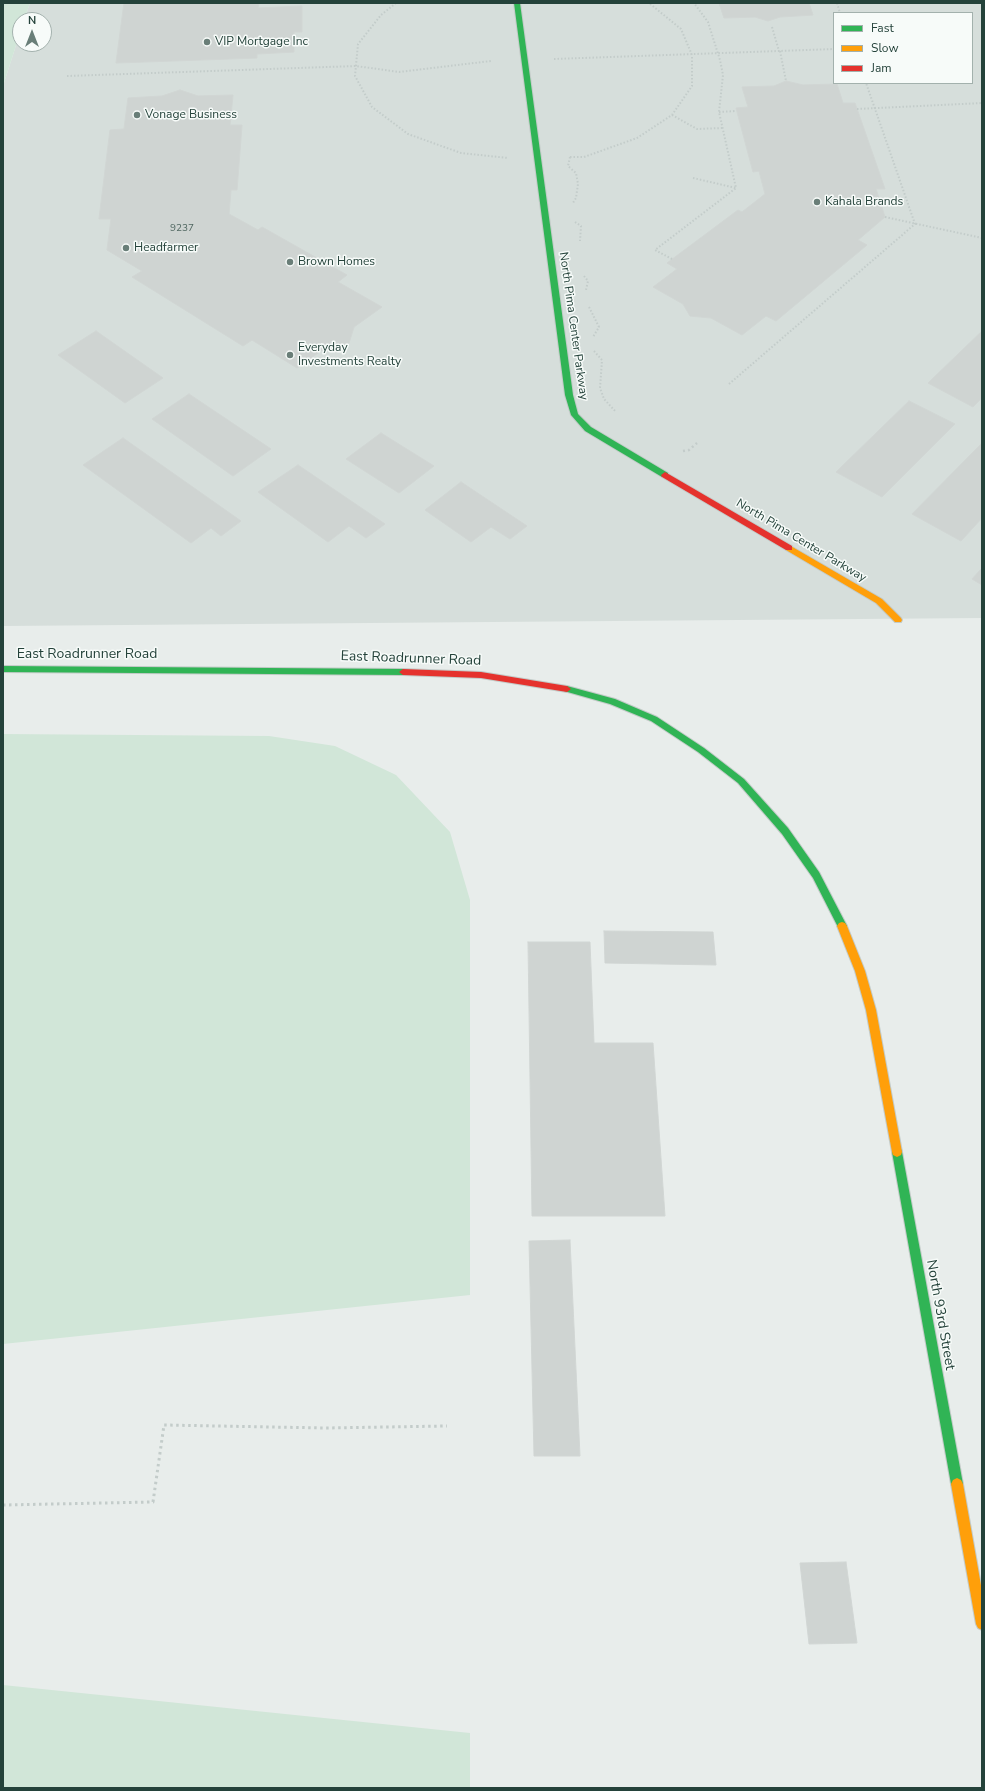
<!DOCTYPE html>
<html>
<head>
<meta charset="utf-8">
<style>
  body { margin:0 }
  #map { position:relative; width:985px; height:1791px; overflow:hidden; background:#e8edeb; font-family:"Nunito Sans",sans-serif }
  canvas { display:block }
  .frame { position:absolute; inset:0; border:4px solid #24423a; pointer-events:none }
  .legend { position:absolute; left:833px; top:12px; width:140px; height:72px; box-sizing:border-box; background:#f7fbf9; border:1px solid #a3b1ad; margin:0; padding:5px 7px; list-style:none; font-size:12px; color:#24423a }
  .legend li { display:flex; align-items:center; gap:8px; height:20px }
  .legend b { width:20px; border:1px solid #a3b1ad }
  .north { position:absolute; left:12px; top:12px; width:40px; height:40px; box-sizing:border-box; background:#f7fbf9; border:1px solid #a3b1ad; border-radius:50%; rotate:0deg; font-size:11px; font-weight:700; line-height:16px; text-align:center; color:#24423a }
  .north::after { content:''; display:block; margin:auto; width:14px; height:18px; background:#697e78; clip-path:polygon(50% 0,100% 100%,50% 72%,0 100%) }
</style>
</head>
<body>
<div id="map">
<canvas width="985" height="1791"></canvas>
<div class="frame"></div>
<ul class="legend">
<li><b style="height:5px;background:#30b455"></b>Fast</li>
<li><b style="height:5px;background:#ff9f0a"></b>Slow</li>
<li><b style="height:5px;background:#e5322d"></b>Jam</li>
</ul>
<div class="north">N</div>
</div>
<script>
const context = document.querySelector('canvas').getContext('2d');
context.lineJoin = 'round';
function fillPath(path, color) {
  context.fillStyle = color;
  context.fill(path, 'evenodd');
}
function shape(rows) {
  const path = new Path2D();
  for (const r of rows) {
    path.moveTo(r[0], r[1]);
    for (let i = 2; i < r.length; i += 2) path.lineTo(r[i], r[i + 1]);
  }
  return path;
}
function trace(path, color, width, dash) {
  context.strokeStyle = color;
  context.lineWidth = width;
  context.lineCap = dash ? 'butt' : 'round';
  context.setLineDash(dash || []);
  context.stroke(path);
}
function write(font, color, halo, rows, align = 'center') {
  context.font = font + ' "Nunito Sans",sans-serif';
  context.lineWidth = 3;
  context.setLineDash([]);
  context.textBaseline = 'middle';
  context.strokeStyle = halo;
  context.fillStyle = color;
  for (const [text, x, y, turn = 0] of rows) {
    context.save();
    context.translate(x, y);
    context.rotate((+turn || 0) * Math.PI / 180);
    context.textAlign = isNaN(turn) ? turn : align;
    if (halo) context.strokeText(text, 0, 0);
    context.fillText(text, 0, 0);
    context.restore();
  }
}
const built = shape([
  [30,3,982,3,982,618,3,626,3,86,20,33,20,44,44,44,44,20,24,20],
  [834,13,972,13,972,83,834,83]
]);
const green = shape([
  [3,3,30,3,24,20,20,20,20,33,3,86],
  [3,734,269,736,335,746,396,775,450,832,470,900,470,1295,3,1344],
  [3,1685,470,1733,470,1788,3,1788]
]);
const building = shape([
  [124,3,259,3,258,8,302,6,302,32,294,32,294,52,257,54,257,58,116,63,124,3],
  [719,3,809,3,813,15,780,17,768,21,755,17,724,18,719,3],
  [786,81,803,85,837,84,843,103,855,103,885,189,876,189,885,217,858,240,867,245,776,321,766,316,742,335,711,318,690,316,683,304,653,287,677,269,667,263,738,210,742,212,765,194,759,171,753,172,736,108,748,107,742,87,774,86,786,81],
  [180,90,198,96,233,95,230,125,242,125,237,190,231,190,229,214,258,230,262,227,347,275,338,282,382,307,354,327,349,343,325,348,297,368,252,340,243,346,132,277,142,271,107,250,111,219,99,219,110,130,124,129,128,98,162,96,180,90],
  [96,331,163,378,125,403,58,355,96,331],
  [982,331,982,398,973,407,928,383,982,331],
  [189,394,271,449,233,476,152,419,189,394],
  [909,401,955,424,882,497,836,472,909,401],
  [381,433,434,466,399,493,346,459,381,433],
  [123,438,241,521,221,536,211,528,191,543,83,465,123,438],
  [982,443,982,518,961,541,912,514,982,443],
  [298,465,385,524,366,538,349,526,328,542,258,492,298,465],
  [461,482,527,526,510,539,491,527,471,542,425,510,461,482],
  [982,568,982,585,972,579,982,568],
  [604,931,713,932,716,965,605,963,604,931],
  [528,942,590,942,594,1043,653,1043,665,1216,532,1216,528,942],
  [570,1240,580,1456,534,1456,529,1241,570,1240],
  [846,1562,857,1643,809,1644,800,1563,846,1562]
]);
const pathFar2 = shape([
  [396,3,381,15,358,44,355,76,372,107,408,134,461,153,508,158],
  [837,3,840,13],
  [772,27,779,51],
  [780,51,786,81],
  [554,59,834,49],
  [67,76,356,66,399,72,491,61],
  [857,109,982,103],
  [719,112,736,111],
  [672,115,697,129,723,128],
  [570,157,568,166,576,173,578,184,576,198,573,203],
  [570,157,584,157,637,138,672,115,692,86,692,55,681,29,649,3],
  [693,178,736,188],
  [885,217,982,238],
  [575,222,581,226,580,241],
  [672,259,655,250,736,188,719,112,723,75,720,60,708,22,694,3],
  [584,276,588,281,586,290],
  [589,307,599,327,593,337],
  [594,351,602,360,600,388,604,399,616,412],
  [729,384,915,224,866,83]
]);
const pathFar1 = shape([
  [683,451,689,450,697,443]
]);
const path = shape([
  [3,1505,153,1502,164,1425,325,1428,447,1426]
]);
const fast = shape([
  [514,3,520,3,573,395,578,414,591,427,668,473,668,477,662,477,585,431,571,415,565,395,514,3],
  [3,666,403,669,407,672,403,675,3,672,3,666],
  [567,686,615,699,657,717,704,748,744,779,788,828,819,872,847,926,845,929,842,930,839,929,813,878,782,834,738,783,698,752,651,721,610,704,564,691,563,689,567,686],
  [897,1147,901,1149,902,1152,963,1484,961,1488,957,1490,953,1488,951,1484,892,1152,893,1149,897,1147]
]);
const slow = shape([
  [789,545,882,599,901,618,902,620,901,622,895,622,876,603,786,550,786,546,789,545],
  [842,922,845,923,847,926,865,971,876,1010,902,1152,901,1155,897,1157,893,1155,892,1152,866,1010,855,971,837,926,839,923,842,922],
  [957,1478,961,1480,963,1484,982,1591,982,1630,978,1628,976,1624,951,1484,953,1480,957,1478]
]);
const jam = shape([
  [665,472,792,546,792,550,786,550,662,477,661,475,665,472],
  [403,669,481,672,567,686,571,689,567,692,481,678,403,675,399,672,403,669]
]);
const markers = [
  [207,42,4,"#697e78"],
  [137,115,4,"#697e78"],
  [817,202,4,"#697e78"],
  [126,248,4,"#697e78"],
  [290,262,4,"#697e78"],
  [290,355,4,"#697e78"]
];
const farNumbernames = [
  ["9237",182,229]
];
const farPoinames = [
  ["VIP Mortgage Inc",215,42],
  ["Vonage Business",145,115],
  ["Kahala Brands",825,202],
  ["Headfarmer",134,248],
  ["Brown Homes",298,262],
  ["Everyday",298,348],
  ["Investments Realty",298,362]
];
const farStreetnames = [
  ["North Pima Center Parkway",573,326,82],
  ["North Pima Center Parkway",801,541,31]
];
const streetNames = [
  ["East Roadrunner Road",87,655],
  ["East Roadrunner Road",411,659,2],
  ["North 93rd Street",940,1315,80]
];
fillPath(built, '#d6dedb');
fillPath(green, '#d1e6d8');
fillPath(building, '#cfd4d2');
trace(building, '#d1d6d4', 1);
trace(fast, '#c3cbc8', 2);
trace(slow, '#c3cbc8', 2);
trace(jam, '#c3cbc8', 2);
trace(pathFar2, '#c3ccca', 2, [1.5, 2]);
trace(pathFar1, '#c3ccca', 2.5, [2, 3]);
trace(path, '#c3ccca', 3, [2.5, 3.5]);
fillPath(fast, '#30b455');
fillPath(slow, '#ff9f0a');
fillPath(jam, '#e5322d');
for (const [x, y, r, color] of markers) {
  const dot = new Path2D();
  dot.arc(x, y, r, 0, 2 * Math.PI);
  context.fillStyle = color;
  context.fill(dot);
  trace(dot, '#f7fbf9', 1.5);
}
write('10px', '#506761', null, farNumbernames);
write('12px', '#24423a', '#f7fbf9', farPoinames, 'left');
write('12px', '#24423a', '#f7fbf9', farStreetnames);
write('14px', '#24423a', '#f7fbf9', streetNames);
</script>
</body>
</html>
